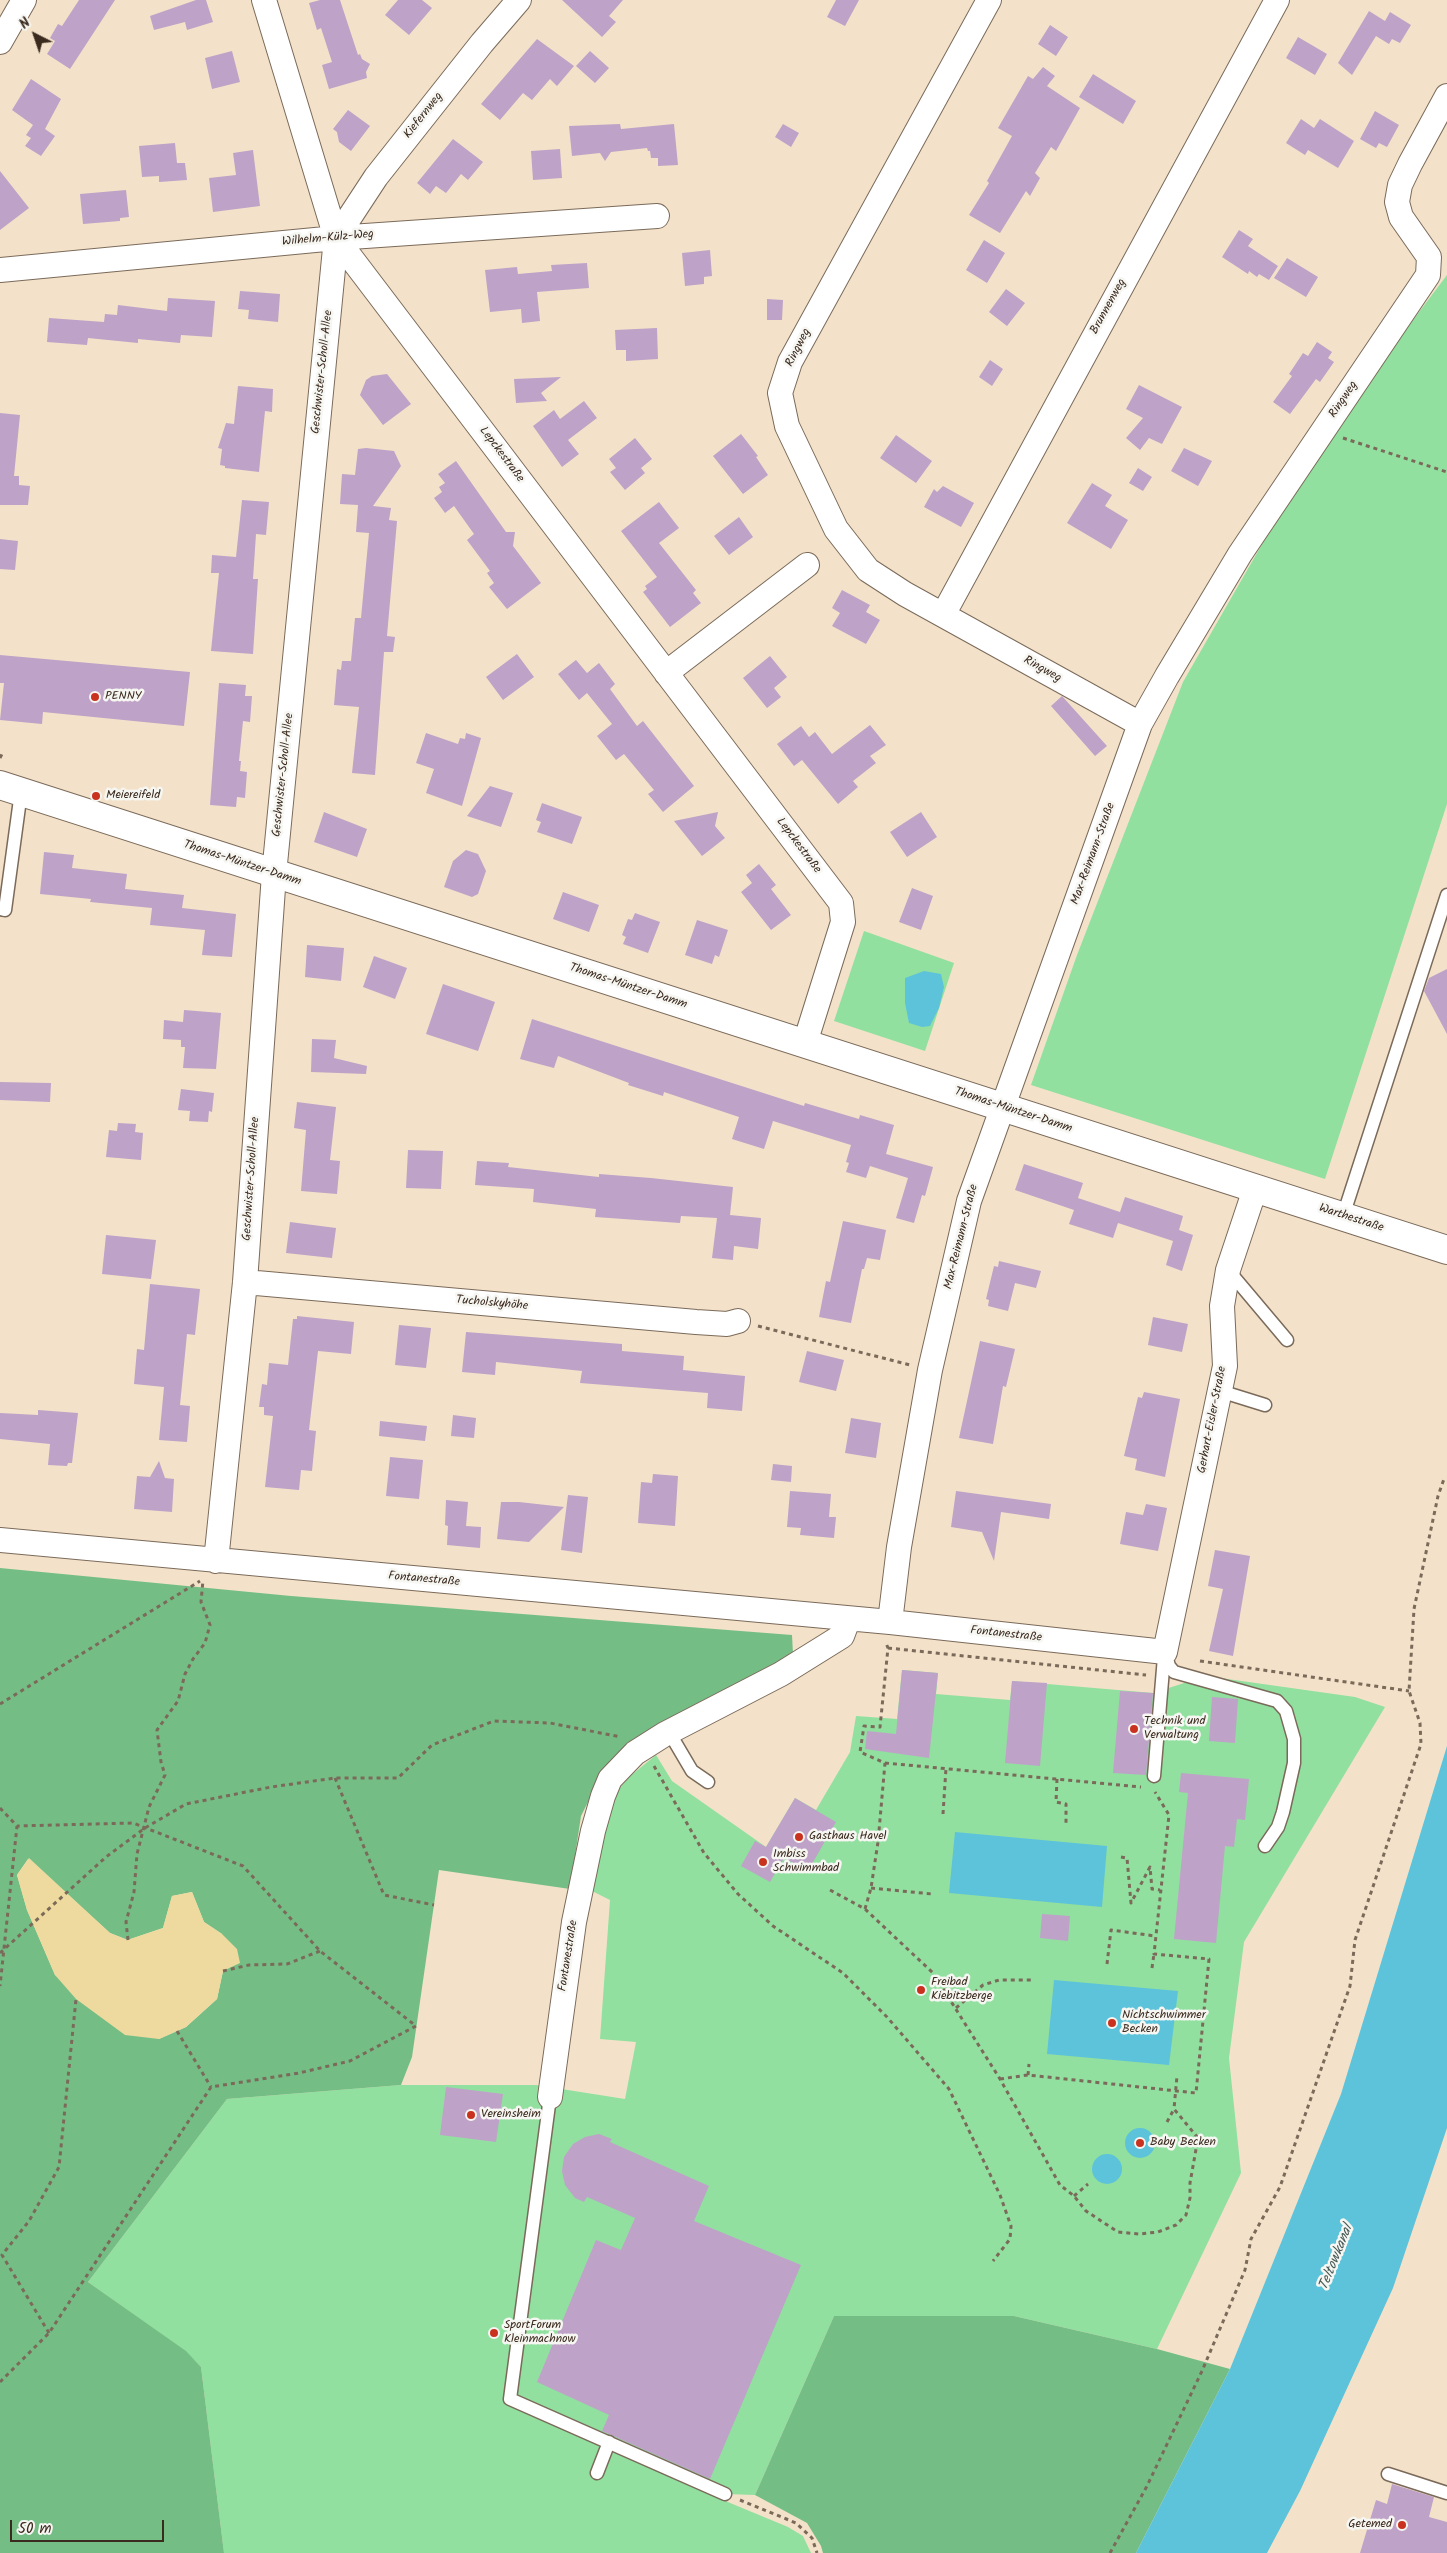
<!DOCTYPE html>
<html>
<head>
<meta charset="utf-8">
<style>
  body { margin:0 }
  #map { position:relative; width:1447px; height:2553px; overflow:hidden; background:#f3e2c9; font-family:Kalam,sans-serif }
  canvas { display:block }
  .north { position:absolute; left:10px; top:10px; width:50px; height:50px; -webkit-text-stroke:4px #f6f6f2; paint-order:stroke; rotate:319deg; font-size:14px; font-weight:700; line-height:20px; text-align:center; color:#3b2a1e }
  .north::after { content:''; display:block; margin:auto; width:18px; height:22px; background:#3b2a1e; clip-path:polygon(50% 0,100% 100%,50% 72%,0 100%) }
  .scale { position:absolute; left:10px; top:2520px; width:154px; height:22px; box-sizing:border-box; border:2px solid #3b2a1e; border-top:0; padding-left:6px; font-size:15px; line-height:18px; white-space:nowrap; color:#3b2a1e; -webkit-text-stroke:4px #f6f6f2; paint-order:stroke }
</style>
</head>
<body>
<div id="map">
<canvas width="1447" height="2553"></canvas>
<div class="north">N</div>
<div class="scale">50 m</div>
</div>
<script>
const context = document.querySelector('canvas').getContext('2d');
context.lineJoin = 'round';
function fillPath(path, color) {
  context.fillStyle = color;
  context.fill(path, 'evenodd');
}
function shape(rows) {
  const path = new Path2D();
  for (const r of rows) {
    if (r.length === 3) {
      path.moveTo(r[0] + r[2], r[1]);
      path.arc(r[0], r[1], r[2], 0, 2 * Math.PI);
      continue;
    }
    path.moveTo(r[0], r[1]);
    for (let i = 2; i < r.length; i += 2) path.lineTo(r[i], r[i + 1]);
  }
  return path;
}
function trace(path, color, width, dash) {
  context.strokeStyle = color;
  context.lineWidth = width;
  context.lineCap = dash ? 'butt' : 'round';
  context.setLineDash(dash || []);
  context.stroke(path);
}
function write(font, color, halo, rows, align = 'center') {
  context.font = font + ' Kalam,sans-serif';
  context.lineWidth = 5;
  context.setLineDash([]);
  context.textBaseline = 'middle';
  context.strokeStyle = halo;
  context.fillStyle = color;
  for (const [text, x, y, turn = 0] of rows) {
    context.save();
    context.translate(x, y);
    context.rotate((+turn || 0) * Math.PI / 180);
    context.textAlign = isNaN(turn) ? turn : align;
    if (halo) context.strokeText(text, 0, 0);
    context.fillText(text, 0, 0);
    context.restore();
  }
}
const green = shape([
  [1447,275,1447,804,1325,1179,1031,1085,1077,955,1183,682,1261,546,1306,475,1357,402,1370,369,1391,349],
  [864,931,954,963,925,1051,834,1021],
  [902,1670,938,1673,936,1694,1010,1700,1012,1681,1153,1693,1206,1676,1355,1697,1385,1707,1244,1942,1229,2058,1241,2173,1157,2349,1014,2316,834,2316,755,2495,725,2494,723,2500,788,2527,803,2536,811,2553,224,2553,201,2367,185,2351,88,2282,227,2099,401,2085,536,2085,625,2099,636,2042,600,2039,610,1900,592,1891,607,1820,619,1789,629,1777,656,1755,672,1781,766,1847,795,1798,816,1810,850,1752,856,1716,897,1719]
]);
const forest = shape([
  [0,1568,291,1596,792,1635,793,1654,600,1778,581,1816,570,1889,439,1870,412,2057,401,2085,227,2099,88,2282,186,2351,201,2367,224,2553,0,2553],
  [28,1859,110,1933,128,1940,163,1928,172,1896,192,1892,204,1922,222,1934,223,1971,217,1999,186,2027,159,2039,55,1975,27,1910,17,1875],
  [834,2316,1014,2316,1157,2349,1230,2369,1136,2553,823,2553,821,2546,807,2523,755,2495]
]);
const sand = shape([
  [29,1858,110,1933,127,1940,163,1928,172,1896,192,1892,204,1922,222,1934,237,1949,240,1963,223,1971,217,1999,186,2027,159,2039,125,2035,76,1999,55,1975,27,1910,17,1875]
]);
const water = shape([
  [924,971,941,974,944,987,939,1008,930,1026,922,1027,909,1023,905,1003,905,978],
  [1447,1746,1447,2128,1393,2288,1300,2491,1267,2553,1136,2553,1230,2369,1341,2094],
  [955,1832,1107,1846,1102,1907,949,1893],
  [1054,1980,1178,1991,1169,2065,1047,2054],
  [1140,2143,15],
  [1107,2169,15]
]);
const building = shape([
  [79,0,115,0,70,69,47,54,55,41,50,38,58,24,62,26],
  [196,0,206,0,213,22,187,30,185,22,154,30,150,16],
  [320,0,340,0,358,55,360,54,362,59,370,64,366,72,367,78,329,89,322,65,332,62,321,28,317,30,309,3],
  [398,0,422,0,432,8,409,35,385,15],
  [562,0,623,0,609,16,616,22,602,37],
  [836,0,859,0,845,26,827,17],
  [1369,11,1385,21,1390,12,1411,25,1400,43,1392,39,1389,44,1376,36,1352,75,1338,63],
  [1050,25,1068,37,1056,56,1038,44],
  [1298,37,1327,54,1315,75,1286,58],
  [537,39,574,66,557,86,550,79,532,100,523,93,500,120,481,104],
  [232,51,240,82,212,89,205,58],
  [590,51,609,68,595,83,576,66],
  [1043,67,1055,76,1047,86,1080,108,1056,151,1051,147,1035,173,1040,178,1030,196,1026,191,1000,233,969,215,989,183,987,181,1012,136,998,128,1028,76,1033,79],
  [1093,74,1136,101,1123,124,1079,97],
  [31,79,61,99,45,129,55,136,41,156,25,146,31,138,26,135,33,125,12,110],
  [348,110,370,126,351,151,339,142,337,132,333,129],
  [1375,111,1399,125,1387,147,1379,143,1376,148,1360,139],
  [1301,119,1314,128,1320,119,1354,141,1338,168,1308,150,1305,155,1286,143],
  [620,124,621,129,674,124,678,165,658,166,658,158,651,158,650,151,648,151,647,148,611,152,605,161,600,153,572,156,569,126],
  [783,124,799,133,791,147,775,137],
  [453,139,483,162,468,180,461,174,446,193,436,186,430,194,417,183],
  [175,143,177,163,185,163,187,180,159,182,159,176,142,177,139,146],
  [560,149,562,178,533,180,531,151],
  [253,150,260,206,213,212,209,178,236,175,233,153],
  [0,171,29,208,0,230],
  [126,190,129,217,120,218,120,221,83,224,80,194],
  [1239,230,1253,239,1248,246,1278,266,1269,280,1259,274,1257,277,1249,271,1248,274,1222,257],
  [984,240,1005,253,987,283,966,270],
  [710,250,712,276,704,277,704,284,685,286,682,253],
  [1287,258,1318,277,1306,297,1274,278],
  [587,263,589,288,537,292,540,321,522,323,521,309,490,312,485,270,517,267,518,274,552,271,551,265],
  [1006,289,1025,303,1007,326,989,312],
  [240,291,280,294,278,322,248,319,249,310,238,309],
  [168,298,215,301,212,337,181,335,180,343,138,339,138,343,88,338,87,345,47,342,49,318,104,322,105,314,117,315,118,305,167,311],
  [767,299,783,300,782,320,767,320],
  [657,328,658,359,626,361,626,350,616,350,615,330],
  [1317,342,1332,352,1328,358,1334,362,1320,382,1316,379,1290,414,1273,402,1292,376,1289,374,1303,353,1308,356],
  [990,360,1003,369,992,386,979,377],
  [387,374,411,404,383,425,360,395,366,380,372,376],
  [561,377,541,393,547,401,516,403,514,379],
  [1139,385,1182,407,1162,444,1149,438,1140,450,1126,438,1143,418,1126,409],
  [238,386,273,389,272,412,265,411,259,472,225,468,225,466,220,465,222,449,218,448,226,423,234,424],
  [584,401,597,418,568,440,579,454,562,467,533,426,554,410,560,419],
  [0,413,20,415,14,476,19,476,19,485,30,486,28,505,0,505],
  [741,434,758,456,756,457,768,475,743,494,713,456],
  [896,435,932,461,916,483,880,458],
  [635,438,652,459,641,468,645,473,625,490,610,472,616,468,609,459],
  [366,448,394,451,401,466,373,506,391,508,389,520,397,521,387,636,395,637,393,652,384,652,375,775,352,773,359,707,334,705,337,669,341,670,342,661,351,661,355,618,361,618,369,533,356,532,358,505,340,504,342,474,355,475,358,449],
  [1184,448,1212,461,1198,486,1171,471],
  [456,461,506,532,515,532,513,546,541,583,507,609,489,587,494,583,487,573,490,571,467,540,474,534,454,506,445,513,434,498,442,492,439,487,445,483,438,474],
  [1138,468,1152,477,1143,491,1129,483],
  [1092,483,1112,495,1105,506,1128,520,1111,549,1067,523],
  [943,486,974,503,961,527,924,507,934,489,937,492],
  [242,500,269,502,266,535,256,534,253,579,258,579,253,654,211,651,219,573,211,573,212,555,236,557],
  [659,502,679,528,659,543,696,590,693,593,701,603,670,627,643,592,647,589,645,586,657,577,621,531],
  [739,517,753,537,729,555,714,536],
  [0,539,18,541,15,570,0,569],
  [842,590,870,605,866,612,880,620,866,644,832,626,840,613,832,608],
  [517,654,534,677,503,700,486,677],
  [0,655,190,672,184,726,43,712,42,724,0,720,4,683,0,683],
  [770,656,787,677,774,688,781,697,767,708,743,678],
  [576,660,587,673,599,663,615,684,610,689,637,726,643,721,694,786,663,812,648,794,654,790,624,754,616,760,597,736,612,724,587,693,579,700,558,674],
  [219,683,246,685,245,696,252,696,250,722,243,721,239,761,241,761,240,771,247,772,245,798,237,797,236,807,210,805],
  [1062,696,1107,746,1095,756,1051,706],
  [870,725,886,745,870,756,876,763,853,781,858,787,838,804,802,760,794,766,777,744,801,726,809,737,815,732,832,754],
  [426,733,458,744,460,738,465,739,466,733,481,738,462,806,426,793,434,769,416,763],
  [490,786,513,793,501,827,467,816],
  [542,803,582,817,572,844,537,832,541,822,536,820],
  [324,812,367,829,357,857,314,842],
  [718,812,715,826,725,838,702,856,674,821],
  [921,812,937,837,907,857,890,832],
  [466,850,478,854,486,871,478,894,472,897,444,887,453,861],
  [44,852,74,855,72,868,127,874,125,889,184,895,182,908,236,914,232,957,202,955,205,930,150,925,152,908,90,902,91,899,40,894],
  [759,864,776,885,771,889,791,915,771,930,741,892,752,883,746,875],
  [912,888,933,896,921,930,899,922],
  [563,892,599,905,589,932,553,919],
  [635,913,660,922,648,953,623,944,626,937,622,935,628,919,632,920],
  [697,920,728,930,719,957,715,955,712,964,685,955],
  [307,945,344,948,341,981,305,977],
  [374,956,407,968,395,999,363,987],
  [1447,969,1447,1034,1424,991,1429,978],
  [443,984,495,1002,478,1051,426,1034],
  [184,1010,221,1013,216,1069,183,1068,185,1047,181,1047,181,1040,163,1039,164,1020,183,1022],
  [532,1019,804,1106,805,1103,859,1119,860,1115,894,1125,886,1154,933,1167,925,1196,922,1195,914,1223,896,1218,908,1178,870,1166,866,1178,846,1172,849,1163,846,1162,851,1145,773,1121,764,1149,732,1139,739,1117,664,1092,663,1096,628,1085,629,1083,558,1056,554,1068,520,1059],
  [312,1039,336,1040,334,1058,367,1066,366,1074,311,1072],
  [0,1082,51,1083,50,1102,0,1100],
  [181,1089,214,1093,212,1112,209,1111,208,1122,189,1121,190,1111,178,1110],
  [297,1102,336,1107,330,1160,340,1161,337,1194,301,1191,306,1130,294,1128],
  [118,1123,136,1124,135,1132,143,1133,141,1160,106,1157,109,1130,117,1131],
  [408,1150,443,1151,441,1189,406,1188],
  [477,1161,509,1163,508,1167,599,1177,599,1174,651,1178,733,1187,730,1215,761,1218,758,1249,734,1246,733,1260,712,1258,717,1218,681,1216,680,1223,595,1217,596,1209,533,1202,534,1189,475,1185],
  [1024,1164,1083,1183,1076,1204,1078,1198,1120,1212,1125,1197,1183,1216,1179,1230,1193,1235,1182,1271,1166,1265,1173,1241,1118,1223,1113,1238,1069,1224,1074,1210,1015,1190],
  [843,1221,886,1230,880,1260,867,1258,864,1269,862,1269,851,1323,819,1317,826,1281,830,1282],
  [290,1222,336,1228,332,1258,286,1253],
  [106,1235,156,1240,151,1279,102,1274],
  [999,1261,1041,1271,1036,1288,1015,1283,1008,1311,988,1306,989,1300,986,1299,994,1266,998,1267],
  [150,1284,200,1289,195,1335,187,1334,180,1405,190,1406,187,1442,159,1440,164,1387,134,1384,137,1349,144,1350],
  [297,1316,354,1322,351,1354,318,1351,309,1430,316,1431,312,1471,301,1470,299,1490,265,1487,273,1416,264,1415,264,1407,259,1407,262,1384,267,1385,269,1363,288,1365,293,1319,297,1319],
  [1153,1317,1188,1324,1182,1352,1148,1345],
  [399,1325,431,1328,426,1368,395,1365],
  [466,1332,622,1344,622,1351,684,1356,683,1370,745,1376,742,1411,707,1408,708,1393,580,1383,582,1371,496,1362,495,1375,462,1372],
  [980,1341,1015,1349,1006,1387,1003,1386,993,1444,959,1438],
  [807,1351,844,1360,836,1391,799,1382],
  [1144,1392,1180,1399,1165,1477,1135,1470,1137,1459,1124,1456,1138,1397,1142,1398],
  [38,1410,78,1413,72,1463,68,1463,67,1466,48,1465,50,1444,0,1439,0,1413,38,1415],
  [453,1415,476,1418,474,1438,451,1436],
  [851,1418,881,1423,876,1458,845,1453],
  [380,1421,427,1426,425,1441,379,1436],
  [390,1457,423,1460,419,1499,386,1496],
  [159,1461,165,1478,174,1479,172,1512,134,1509,137,1476,150,1477],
  [773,1464,792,1466,791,1482,771,1480],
  [653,1474,678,1476,675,1526,638,1523,641,1482,652,1483],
  [790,1491,831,1494,829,1517,836,1517,834,1538,800,1535,801,1528,787,1527],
  [956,1491,1051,1504,1049,1519,1001,1512,994,1561,982,1532,951,1527],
  [568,1495,588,1497,582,1553,561,1550],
  [446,1500,468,1502,466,1526,481,1527,480,1548,447,1545,448,1526,445,1525],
  [501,1502,519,1502,564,1507,529,1542,497,1539],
  [1146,1504,1167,1508,1158,1551,1120,1544,1126,1512,1143,1515],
  [1215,1550,1250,1556,1233,1656,1209,1651,1223,1589,1208,1586],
  [902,1670,938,1673,929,1758,865,1749,867,1731,896,1734],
  [1012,1681,1047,1683,1040,1766,1005,1763],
  [1120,1691,1153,1693,1146,1775,1113,1773],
  [1212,1697,1238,1699,1235,1743,1209,1741],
  [1181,1773,1249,1779,1245,1820,1237,1819,1234,1847,1225,1846,1216,1943,1174,1939,1188,1793,1179,1792],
  [795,1798,836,1822,808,1871,784,1858,770,1882,741,1866,755,1841,766,1847],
  [1042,1914,1070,1916,1068,1941,1040,1938],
  [446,2087,503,2094,496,2142,440,2135],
  [599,2134,612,2139,610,2142,709,2186,694,2221,801,2265,710,2479,602,2431,609,2415,537,2382,596,2240,621,2250,635,2218,587,2197,584,2202,575,2198,565,2185,562,2171,564,2157,573,2144,585,2137],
  [1392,2484,1434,2497,1429,2517,1447,2522,1447,2553,1360,2553,1376,2500,1387,2504]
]);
const path = shape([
  [1343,438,1447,472],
  [0,758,2,754],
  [758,1326,910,1365],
  [888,1648,1146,1675],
  [1200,1661,1409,1691],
  [0,1704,200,1581],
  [885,1763,1141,1787],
  [654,1766,704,1853,738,1894,773,1926,843,1973,887,2017,949,2089,1000,2195,1011,2226,1010,2239,993,2261],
  [335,1778,384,1895,434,1905],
  [1057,1779,1056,1802,1066,1804,1066,1824],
  [0,1808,17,1826,0,1986],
  [943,1814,946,1768],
  [1121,1857,1127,1858,1131,1903,1150,1867,1152,1889,1160,1890],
  [871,1888,932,1894],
  [830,1890,865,1909,933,1973,1000,2079,1060,2185,1074,2196,1086,2211,1118,2232,1139,2234,1158,2232,1176,2225,1186,2215,1190,2198,1190,2183,1198,2138,1174,2109,1177,2076],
  [865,1909,871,1888,878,1842,885,1763,860,1752,864,1726,880,1727,888,1648,886,1643],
  [128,1940,126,1922,134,1892,137,1854,149,1807,165,1775,161,1762,157,1730,178,1701,185,1674,193,1659,205,1643,210,1625,201,1602,203,1580],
  [0,1953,106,1857,145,1828,186,1804,271,1787,335,1778,398,1778,432,1745,494,1721,550,1723,621,1737],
  [1107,1964,1111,1930,1155,1936],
  [1152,1968,1154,1954],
  [223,1971,249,1965,287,1964,320,1951],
  [956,2008,983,1985,999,1980,1033,1980],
  [177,2031,211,2087],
  [1028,2075,1029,2064],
  [1000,2079,1028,2075,1196,2093,1209,1959,1154,1954,1169,1815,1155,1792],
  [1167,2122,1174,2109],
  [1074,2196,1088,2184],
  [49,2333,2,2255,29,2221,59,2167,76,1999],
  [0,2382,49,2333,211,2087,299,2073,350,2061,416,2026,320,1951,243,1866,133,1823,17,1826],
  [740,2500,796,2523,812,2538,817,2553],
  [1110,2553,1147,2486,1202,2371,1245,2270,1251,2239,1280,2187,1350,1986,1355,1940,1421,1744,1420,1723,1409,1691,1414,1609,1438,1496,1444,1479]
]);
const lane = shape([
  [0,909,5,910,21,792],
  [1343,1216,1447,895],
  [1228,1270,1287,1340],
  [1220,1391,1265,1405],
  [1165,1652,1169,1666,1174,1672,1277,1701,1286,1711,1294,1739,1294,1763,1283,1812,1278,1827,1265,1846],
  [669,1732,692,1771,708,1782],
  [1154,1776,1164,1657],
  [550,2097,510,2399,725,2494],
  [597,2473,609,2442],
  [1388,2474,1447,2493]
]);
const street = shape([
  [989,0,790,362,780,393,787,426,836,529,868,570,905,594,1140,724],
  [0,42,24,0],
  [336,238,841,903,843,922,805,1043],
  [336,238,376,177,482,43,519,0],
  [0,270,336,238,657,216],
  [943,615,1277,0],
  [666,673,807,565],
  [245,1282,696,1322,727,1324,738,1321],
  [0,1540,890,1622,1165,1652,1225,1366,1222,1306,1228,1270,1255,1189],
  [216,1561,245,1282,274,874,336,238,264,0],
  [890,1622,899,1547,930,1370,969,1201,1140,724,1167,676,1240,554,1428,275,1429,257,1401,217,1397,202,1400,185,1410,164,1447,96],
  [550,2097,574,1922,593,1831,603,1796,610,1779,635,1753,665,1734,781,1674,842,1636,848,1620]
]);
const secondary = shape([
  [0,785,1447,1250]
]);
const markers = [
  [95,697,5,"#c8321e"],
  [96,796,5,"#c8321e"],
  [1134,1729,5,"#c8321e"],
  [799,1837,5,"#c8321e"],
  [763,1862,5,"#c8321e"],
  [921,1990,5,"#c8321e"],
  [1112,2023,5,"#c8321e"],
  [471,2115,5,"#c8321e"],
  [1140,2143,5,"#c8321e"],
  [494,2333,5,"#c8321e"],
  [1402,2525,5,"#c8321e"]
];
const streetNames = [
  ["Kiefernweg",424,116,-52],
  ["Wilhelm-Külz-Weg",328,239,-5],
  ["Brunnenweg",1109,307,-61],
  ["Ringweg",799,348,-63],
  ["Geschwister-Scholl-Allee",323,372,-84],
  ["Ringweg",1344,400,-56],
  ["Lepckestraße",501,455,53],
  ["Ringweg",1042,670,29],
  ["Geschwister-Scholl-Allee",284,775,-84],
  ["Lepckestraße",798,846,53],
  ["Max-Reimann-Straße",1094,854,-70],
  ["Thomas-Müntzer-Damm",242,864,18],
  ["Thomas-Müntzer-Damm",628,987,18],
  ["Thomas-Müntzer-Damm",1013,1111,18],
  ["Geschwister-Scholl-Allee",252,1179,-86],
  ["Warthestraße",1351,1219,18],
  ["Max-Reimann-Straße",962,1237,-76],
  ["Tucholskyhöhe",492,1304,5],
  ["Gerhart-Eisler-Straße",1213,1420,-79],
  ["Fontanestraße",424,1580,5],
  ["Fontanestraße",1006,1635,6],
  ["Fontanestraße",569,1956,-81]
];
const poiNames = [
  ["PENNY",105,697],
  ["Meiereifeld",106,796],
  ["Technik und",1144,1722],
  ["Verwaltung",1144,1736],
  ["Gasthaus Havel",809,1837],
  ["Imbiss",773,1855],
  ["Schwimmbad",773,1869],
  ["Freibad",931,1983],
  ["Kiebitzberge",931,1997],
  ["Nichtschwimmer",1122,2016],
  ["Becken",1122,2030],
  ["Vereinsheim",481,2115],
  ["Baby Becken",1150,2143],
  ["SportForum",504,2326],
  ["Kleinmachnow",504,2340],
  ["Getemed",1392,2525,"right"]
];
const waterNames = [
  ["Teltowkanal",1337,2258,-68]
];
fillPath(green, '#91e09f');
fillPath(forest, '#74be86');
fillPath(sand, '#eeda9e');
fillPath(water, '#5dc3da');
fillPath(building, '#bfa2c8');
trace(lane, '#7b6a5a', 15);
trace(street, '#7b6a5a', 26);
trace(secondary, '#7b6a5a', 30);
trace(path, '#7b6a5a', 3, [4, 4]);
trace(lane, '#fff', 12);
trace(street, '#fff', 24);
trace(secondary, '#fff', 28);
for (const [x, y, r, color] of markers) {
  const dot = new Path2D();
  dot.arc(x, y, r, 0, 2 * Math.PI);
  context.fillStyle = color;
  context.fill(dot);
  trace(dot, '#f6f6f2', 2);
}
write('12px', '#3b2a1e', '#f6f6f2', streetNames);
write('12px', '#3b2a1e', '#f6f6f2', poiNames, 'left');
write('italic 14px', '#455856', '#f6f6f2', waterNames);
</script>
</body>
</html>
